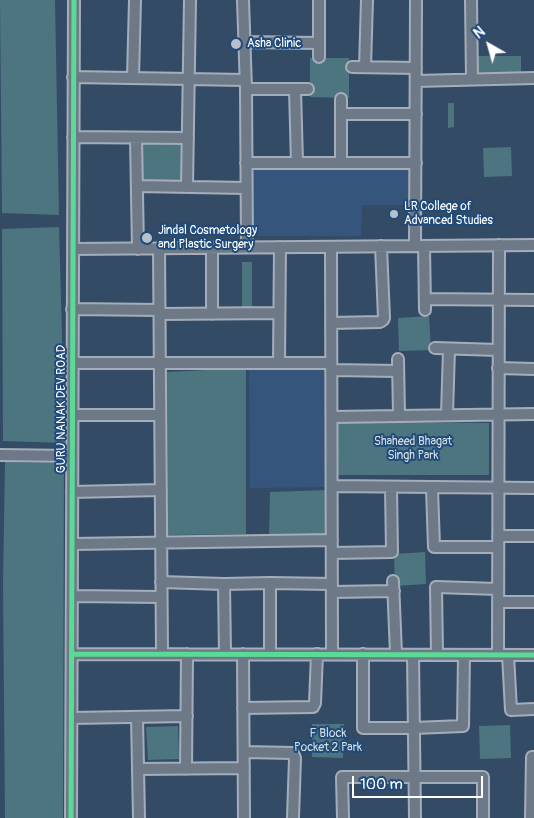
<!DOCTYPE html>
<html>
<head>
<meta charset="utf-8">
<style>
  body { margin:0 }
  #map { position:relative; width:534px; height:818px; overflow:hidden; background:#344b65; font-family:Pangolin,sans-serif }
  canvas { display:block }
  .north { position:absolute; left:464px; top:20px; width:50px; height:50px; -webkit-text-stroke:4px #1f4a7a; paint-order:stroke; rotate:322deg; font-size:14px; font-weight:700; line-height:20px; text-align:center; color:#fff }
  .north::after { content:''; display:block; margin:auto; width:18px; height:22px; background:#fff; clip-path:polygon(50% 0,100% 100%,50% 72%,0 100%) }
  .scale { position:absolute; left:352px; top:776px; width:131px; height:22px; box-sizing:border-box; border:2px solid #fff; border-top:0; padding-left:6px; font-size:15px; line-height:18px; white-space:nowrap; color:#fff; -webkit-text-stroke:4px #1f4a7a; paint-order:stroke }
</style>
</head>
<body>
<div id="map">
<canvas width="534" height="818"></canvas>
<div class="north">N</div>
<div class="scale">100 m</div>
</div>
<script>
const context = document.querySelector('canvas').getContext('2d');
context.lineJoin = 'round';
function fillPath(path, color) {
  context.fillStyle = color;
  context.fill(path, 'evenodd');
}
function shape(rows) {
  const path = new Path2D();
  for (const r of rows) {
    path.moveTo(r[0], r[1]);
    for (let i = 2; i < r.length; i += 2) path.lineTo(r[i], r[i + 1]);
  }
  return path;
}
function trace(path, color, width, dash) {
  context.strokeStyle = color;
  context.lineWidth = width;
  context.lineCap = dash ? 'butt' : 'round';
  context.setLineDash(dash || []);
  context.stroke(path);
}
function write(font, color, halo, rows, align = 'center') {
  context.font = font + ' Pangolin,sans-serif';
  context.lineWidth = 4;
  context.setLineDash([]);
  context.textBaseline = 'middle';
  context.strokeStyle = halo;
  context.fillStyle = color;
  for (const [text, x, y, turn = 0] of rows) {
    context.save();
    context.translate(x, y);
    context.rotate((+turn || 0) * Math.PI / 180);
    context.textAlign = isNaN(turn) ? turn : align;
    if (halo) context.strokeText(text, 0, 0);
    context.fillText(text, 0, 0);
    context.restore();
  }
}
const built = shape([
  [253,169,408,169,408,205,362,205,361,236,252,236],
  [249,369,324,370,325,487,250,488]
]);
const green = shape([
  [0,0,55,0,59,215,2,213],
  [475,56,521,56,521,75,475,74],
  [310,58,349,58,349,98,310,97],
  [448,103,454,103,454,127,448,128],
  [184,141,184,184,140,185,140,142],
  [511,147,512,176,484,177,483,148],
  [59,227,65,443,3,441,2,229],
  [242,262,252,262,252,307,242,308],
  [429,316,431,350,399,351,398,318],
  [246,368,246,534,168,535,167,372],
  [338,422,489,423,489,475,338,475],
  [5,462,64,463,63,818,5,818,3,584],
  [328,490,330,536,269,537,270,492],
  [425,552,426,584,395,586,394,554],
  [312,724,344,724,343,758,312,757],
  [510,725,511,758,480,759,479,726],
  [178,726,179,759,148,760,146,727]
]);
const minor = shape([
  [243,0,246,89,247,247],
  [471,0,472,79],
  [244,42,318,43],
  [319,57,319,0],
  [352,67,416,68],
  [365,67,367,0],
  [73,77,245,80],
  [133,78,135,0],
  [416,81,534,78],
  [246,89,308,89],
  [295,89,297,163],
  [341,114,416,114],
  [73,137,188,138],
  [136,138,138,249],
  [246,163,416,163],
  [341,163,341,99],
  [137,186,246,188],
  [187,187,190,0],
  [415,246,416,0],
  [424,246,425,310],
  [331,247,332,654],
  [159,248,162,654],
  [73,249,534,245],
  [425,299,534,300],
  [72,309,159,310],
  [160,314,279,313],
  [212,314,212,248],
  [331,323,380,322,383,320,384,318,381,246],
  [435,348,498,350],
  [398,359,399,416],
  [73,363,331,363],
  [279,363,280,247],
  [498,368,534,369],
  [331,370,398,371],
  [73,415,160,415],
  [447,415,449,349],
  [332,417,534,414],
  [0,455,72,456],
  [332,486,534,488],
  [432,488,434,547,498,547],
  [72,492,161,490],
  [498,536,534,536],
  [72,544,332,540],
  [332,553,392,552,391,487],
  [393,581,396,654],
  [161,582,224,584,225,654],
  [224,584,270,583],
  [332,592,394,591],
  [72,596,161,597],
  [499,602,534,602],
  [72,654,534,655],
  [243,654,244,818],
  [270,654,270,583,332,584],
  [363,654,363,728,414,728,463,726,464,655],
  [413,655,415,818],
  [437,655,436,587,498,589],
  [498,655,499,245],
  [508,655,511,710,534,709],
  [243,708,313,707,315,703,317,654],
  [137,717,139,818],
  [72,718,187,716],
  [244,752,293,753,295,758,293,818],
  [138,769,244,768],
  [186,769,187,654],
  [71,818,74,0],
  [343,818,342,777,483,777,483,818],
  [531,818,532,757,534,757]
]);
const cycleway = shape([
  [72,654,534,655],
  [71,818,74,0]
]);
const markers = [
  [236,44,6,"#b8c0c9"],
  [394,214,5,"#b8c0c9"],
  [147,238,6,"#b8c0c9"]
];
const poiNames = [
  ["Asha Clinic",247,44],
  ["LR College of",404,207],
  ["Advanced Studies",404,221],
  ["Jindal Cosmetology",158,231],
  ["and Plastic Surgery",158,245]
];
const streetNames = [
  ["GURU NANAK DEV ROAD",62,409,-90]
];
const parkNames = [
  ["Shaheed Bhagat",413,442],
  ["Singh Park",413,456],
  ["F Block",328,734],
  ["Pocket 2 Park",328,748]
];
fillPath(built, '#36557d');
fillPath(green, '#4c7580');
trace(minor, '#a4aeba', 14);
trace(minor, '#6d7986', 10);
trace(cycleway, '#5adb95', 5);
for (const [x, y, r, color] of markers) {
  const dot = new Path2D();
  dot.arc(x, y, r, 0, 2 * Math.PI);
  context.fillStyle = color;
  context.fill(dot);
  trace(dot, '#1f4a7a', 2);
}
write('12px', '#fff', '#1f4a7a', poiNames, 'left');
write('12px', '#fff', '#1f4a7a', streetNames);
write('12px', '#d3dee0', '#1f4a7a', parkNames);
</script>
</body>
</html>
